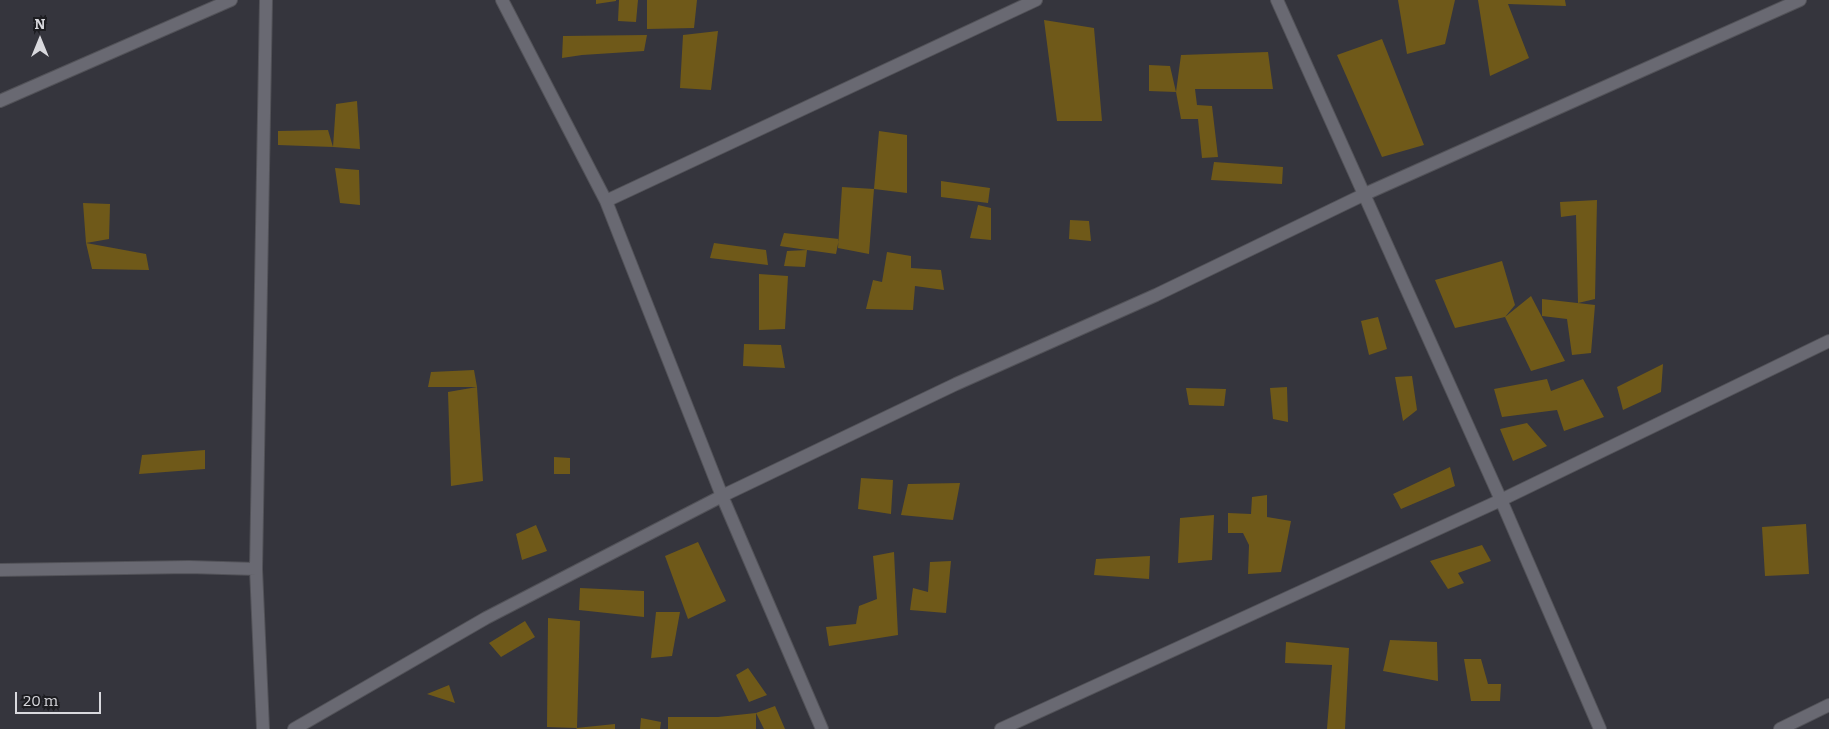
<!DOCTYPE html>
<html>
<head>
<meta charset="utf-8">
<style>
  body { margin:0 }
  #map { position:relative; width:1829px; height:729px; overflow:hidden; background:#35353d; font-family:Bitter,serif }
  canvas { display:block }
  .north { position:absolute; left:15px; top:15px; width:50px; height:50px; -webkit-text-stroke:4px #1d1d21; paint-order:stroke; rotate:0deg; font-size:14px; font-weight:700; line-height:20px; text-align:center; color:#d9d9de }
  .north::after { content:''; display:block; margin:auto; width:18px; height:22px; background:#d9d9de; clip-path:polygon(50% 0,100% 100%,50% 72%,0 100%) }
  .scale { position:absolute; left:15px; top:692px; width:86px; height:22px; box-sizing:border-box; border:2px solid #d9d9de; border-top:0; padding-left:6px; font-size:15px; line-height:18px; white-space:nowrap; color:#d9d9de; -webkit-text-stroke:4px #1d1d21; paint-order:stroke }
</style>
</head>
<body>
<div id="map">
<canvas width="1829" height="729"></canvas>
<div class="north">N</div>
<div class="scale">20 m</div>
</div>
<script>
const context = document.querySelector('canvas').getContext('2d');
context.lineJoin = 'round';
function fillPath(path, color) {
  context.fillStyle = color;
  context.fill(path, 'evenodd');
}
function shape(rows) {
  const path = new Path2D();
  for (const r of rows) {
    path.moveTo(r[0], r[1]);
    for (let i = 2; i < r.length; i += 2) path.lineTo(r[i], r[i + 1]);
  }
  return path;
}
function trace(path, color, width, dash) {
  context.strokeStyle = color;
  context.lineWidth = width;
  context.lineCap = dash ? 'butt' : 'round';
  context.setLineDash(dash || []);
  context.stroke(path);
}
const building = shape([
  [596,0,616,0,616,1,596,4],
  [619,0,638,0,636,22,618,21],
  [647,0,697,0,694,28,647,29],
  [1398,0,1455,0,1445,44,1407,54],
  [1478,0,1565,0,1566,6,1508,4,1529,58,1490,76],
  [1044,20,1094,28,1102,121,1057,121],
  [718,31,711,90,680,88,683,35],
  [647,35,644,51,582,55,562,58,563,36],
  [1382,39,1424,145,1382,157,1337,55],
  [1268,52,1273,89,1195,89,1197,105,1212,106,1218,157,1202,158,1198,119,1181,119,1176,92,1181,55],
  [1149,65,1170,66,1176,92,1149,91],
  [357,101,360,149,333,147,336,104],
  [328,130,333,147,278,145,278,131],
  [879,131,907,135,907,193,874,189,869,254,838,248,842,187,874,189],
  [1214,162,1283,167,1282,184,1211,180],
  [335,168,359,170,360,205,340,203],
  [941,181,990,188,988,203,941,197],
  [1597,200,1595,299,1578,303,1576,215,1561,217,1560,202],
  [83,203,110,204,109,239,86,243,146,254,149,270,92,269,86,243],
  [978,205,991,208,991,240,970,238],
  [1070,220,1089,221,1091,241,1069,239],
  [784,233,839,239,836,254,807,250,805,267,784,266,787,251,807,250,780,246],
  [714,243,766,250,768,265,710,258],
  [887,252,911,256,911,268,941,270,944,290,915,286,913,310,866,309,873,280,882,282],
  [1502,261,1515,305,1505,317,1455,328,1435,280],
  [759,274,788,276,785,329,759,330],
  [1531,296,1565,361,1531,371,1505,317],
  [1542,299,1595,305,1591,353,1572,355,1567,319,1542,316],
  [1378,317,1387,349,1369,355,1361,321],
  [744,344,781,345,785,368,743,366],
  [1663,364,1661,392,1623,410,1617,387],
  [474,370,477,387,483,481,451,486,448,392,477,387,428,387,431,372],
  [1412,376,1417,410,1403,421,1395,377],
  [1547,379,1551,391,1583,379,1604,417,1564,431,1557,410,1502,417,1494,389],
  [1287,387,1288,422,1273,419,1270,388],
  [1186,388,1226,389,1224,406,1189,405],
  [1527,423,1547,446,1513,461,1500,429],
  [205,450,205,469,139,474,142,455],
  [554,457,570,458,570,474,554,474],
  [1450,467,1455,486,1401,509,1393,494],
  [861,478,893,480,891,514,858,509],
  [960,483,953,520,901,515,908,484],
  [1267,495,1267,517,1291,521,1281,572,1248,574,1249,545,1243,533,1228,533,1228,513,1251,514,1252,497],
  [1214,515,1212,560,1178,563,1180,518],
  [1806,524,1809,574,1765,576,1762,527],
  [536,525,547,551,522,560,516,534],
  [698,542,726,601,688,619,665,556],
  [1482,545,1491,561,1458,573,1464,583,1448,589,1430,561],
  [894,552,898,635,829,646,826,627,856,624,859,606,877,599,873,556],
  [1150,556,1149,579,1094,575,1096,559],
  [951,561,946,613,910,610,913,588,928,592,930,562],
  [580,588,644,591,644,617,579,610],
  [656,612,680,612,672,656,651,658],
  [548,618,580,621,577,728,547,727],
  [525,621,535,637,501,657,489,643],
  [1390,640,1437,642,1438,681,1383,671],
  [1286,642,1349,648,1345,729,1327,729,1332,665,1285,663],
  [1464,659,1481,659,1488,684,1501,684,1500,701,1471,701],
  [748,668,767,695,749,702,736,675],
  [449,685,455,703,427,694],
  [775,706,785,729,764,729,756,713,756,729,668,729,668,717,718,717,756,713],
  [641,718,661,722,660,729,640,729],
  [615,724,615,729,577,729,576,728]
]);
const street = shape([
  [502,0,606,201,722,496,822,729],
  [1277,0,1501,500,1600,729],
  [0,101,231,0],
  [606,201,1036,0],
  [0,570,189,567,256,569],
  [263,729,256,569,266,0],
  [294,729,486,618,722,496,956,384,1156,295,1365,194,1800,0],
  [1001,729,1501,500,1829,341],
  [1780,729,1829,705]
]);
fillPath(building, '#6f5919');
trace(street, '#525258', 14);
trace(street, '#696972', 12);
</script>
</body>
</html>
